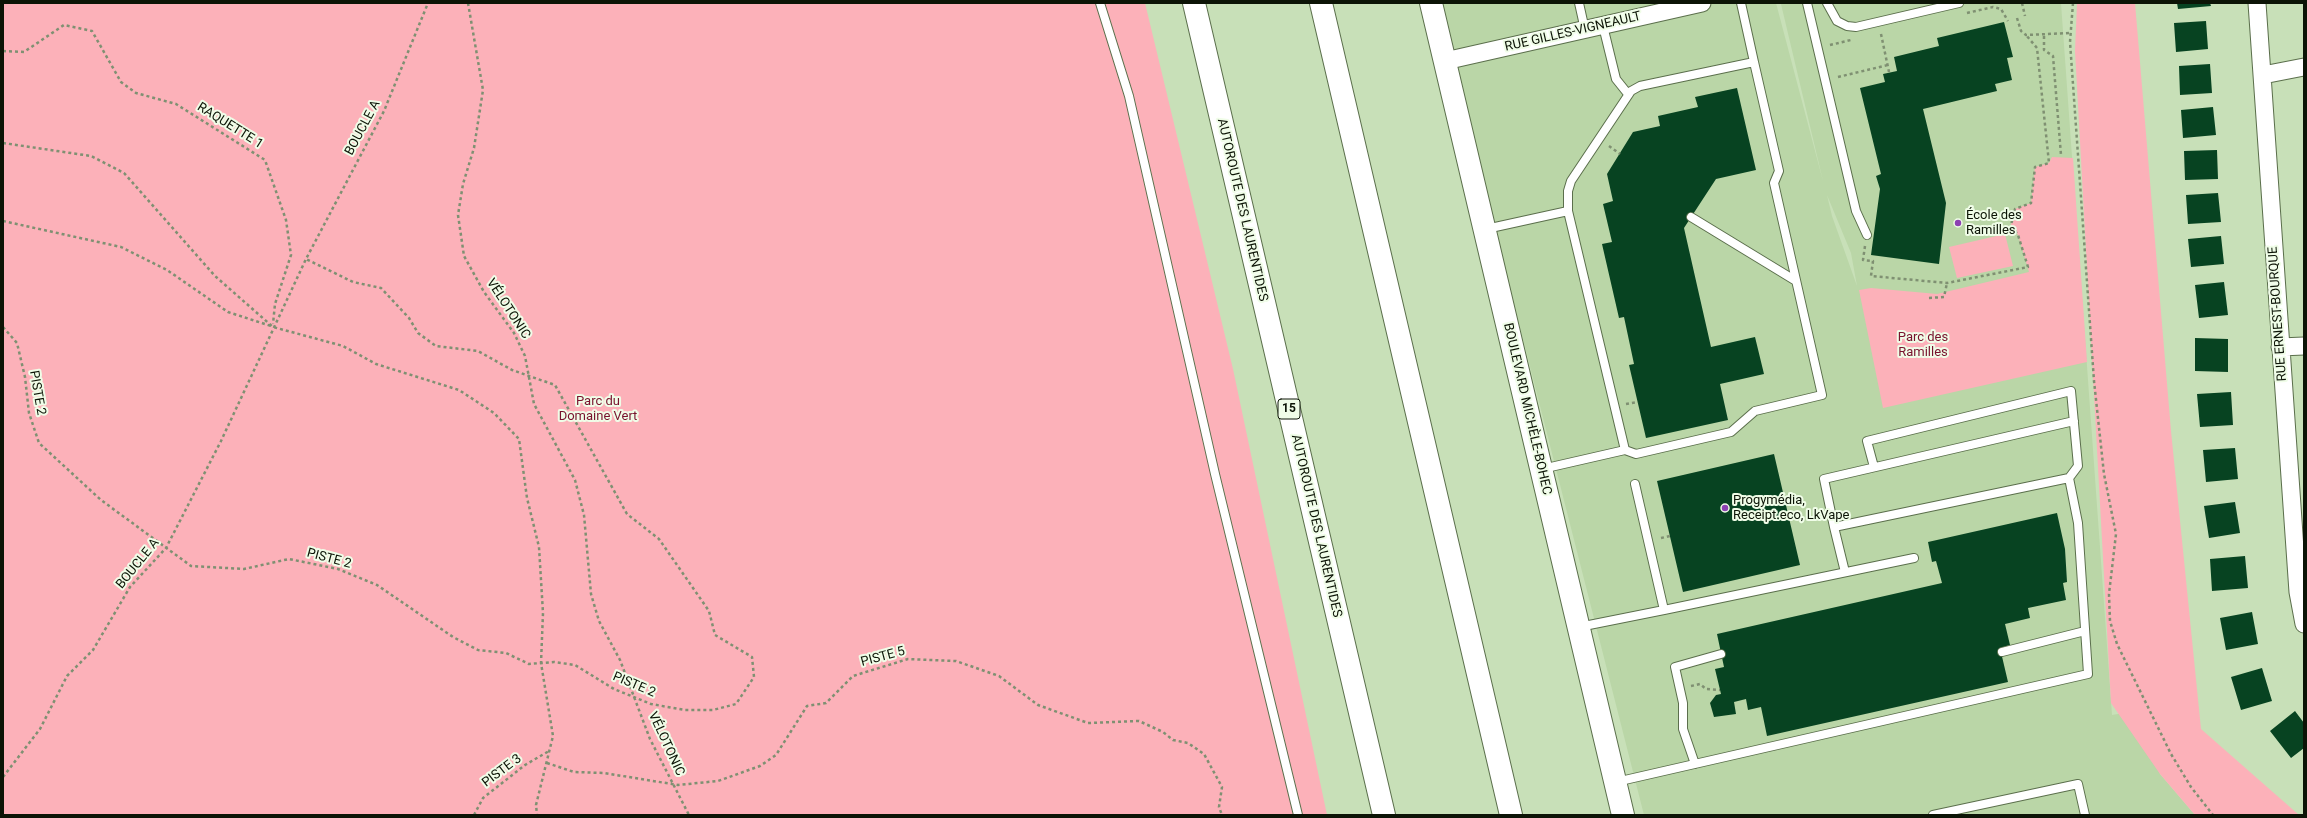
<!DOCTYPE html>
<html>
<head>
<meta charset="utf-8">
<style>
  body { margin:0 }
  #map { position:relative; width:2307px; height:818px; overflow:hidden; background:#c8e0b8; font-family:Roboto,sans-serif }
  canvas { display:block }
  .frame { position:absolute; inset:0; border:4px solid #0c1406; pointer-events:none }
</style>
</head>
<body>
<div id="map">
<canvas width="2307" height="818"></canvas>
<div class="frame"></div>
</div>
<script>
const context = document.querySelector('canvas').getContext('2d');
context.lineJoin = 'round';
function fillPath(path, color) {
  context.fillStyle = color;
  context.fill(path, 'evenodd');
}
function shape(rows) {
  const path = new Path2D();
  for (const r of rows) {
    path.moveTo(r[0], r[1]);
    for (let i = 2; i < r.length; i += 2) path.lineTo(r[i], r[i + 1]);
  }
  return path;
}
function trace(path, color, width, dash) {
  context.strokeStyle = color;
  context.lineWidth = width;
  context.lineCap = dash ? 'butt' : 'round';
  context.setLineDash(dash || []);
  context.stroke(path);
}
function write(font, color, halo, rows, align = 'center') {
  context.font = font + ' Roboto,sans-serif';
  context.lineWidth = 4;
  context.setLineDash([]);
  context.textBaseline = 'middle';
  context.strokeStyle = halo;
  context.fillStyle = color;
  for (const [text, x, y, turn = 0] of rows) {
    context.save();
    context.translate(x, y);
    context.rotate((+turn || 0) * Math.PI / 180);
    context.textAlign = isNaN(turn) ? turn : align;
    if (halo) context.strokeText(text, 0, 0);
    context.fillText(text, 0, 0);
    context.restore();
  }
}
const built = shape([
  [1439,3,1776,3,1823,181,1781,4,2061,3,2112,715,2142,710,2160,774,2195,815,1644,815,1452,60],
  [1827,195,1851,253,1857,286,1832,216]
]);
const green = shape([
  [3,3,1145,3,1233,369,1327,815,3,815],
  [2077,3,2135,3,2171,431,2201,729,2299,815,2195,815,2160,774,2111,703,2075,51],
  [2052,157,2073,158,2087,362,1883,408,1859,290,1871,288,1937,294,2029,272,2018,235,2011,225,2015,209,2031,203,2035,167,2049,163],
  [2005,234,2013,266,1957,278,1949,247]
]);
const building = shape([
  [2177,3,2210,3,2211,6,2178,9],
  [2206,21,2208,49,2176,52,2174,23],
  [2004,22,2013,57,2007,58,2012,80,1995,84,1997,91,1923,109,1946,203,1939,264,1871,255,1880,189,1876,176,1881,174,1860,88,1885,82,1883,74,1897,71,1894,57,1939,46,1937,38],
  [2210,64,2212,93,2180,95,2179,66],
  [1737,88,1756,170,1716,179,1684,228,1711,347,1755,337,1764,374,1720,384,1728,420,1646,438,1629,365,1634,364,1624,317,1619,318,1602,244,1612,242,1603,204,1613,201,1607,174,1633,132,1660,126,1658,116,1698,107,1695,97],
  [2213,107,2216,135,2183,138,2181,110],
  [2217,150,2218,179,2185,180,2184,151],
  [2218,193,2221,222,2188,224,2186,195],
  [2221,236,2224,264,2191,267,2188,239],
  [2224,282,2228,315,2199,318,2195,285],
  [2195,338,2228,339,2228,372,2195,371],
  [2231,392,2233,425,2200,427,2197,394],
  [2235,448,2238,479,2206,482,2203,450],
  [1774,454,1800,565,1683,592,1657,481],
  [2235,502,2240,533,2209,538,2204,506],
  [2057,513,2065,549,2067,582,2063,583,2066,600,2028,608,2030,618,2005,624,2010,645,2000,648,2008,682,1767,736,1761,707,1748,710,1746,699,1734,702,1736,714,1714,717,1710,703,1716,695,1721,694,1715,669,1724,667,1717,634,1942,583,1936,561,1932,562,1928,542],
  [2245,556,2248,588,2212,591,2210,559],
  [2252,612,2258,644,2226,650,2220,618],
  [2262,668,2272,701,2241,710,2231,677],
  [2295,711,2304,723,2304,748,2291,758,2270,731]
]);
const path = shape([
  [468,3,483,90,474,148,463,184,458,215,464,256,484,292,514,333,525,356,534,404,575,480,584,515,591,594,599,621,620,660,650,739,689,815],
  [2022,3,2025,16],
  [2073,3,2070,42,2094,381,2104,474,2116,534,2109,594,2110,621,2117,644,2171,754,2191,787,2213,815],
  [1967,13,1993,7,2001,9,2008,21],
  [2017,18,2021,31,2026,35,2070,33],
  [1881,34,1889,72],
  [2044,36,2044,50,2053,56,2061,155],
  [1830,45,1851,40],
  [3,51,24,52,64,25,92,31,121,82,136,93,176,104,265,160,286,220,291,255,275,304,273,324],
  [1838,77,1888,65],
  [3,143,91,156,124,173,215,276,273,327,343,346,376,364,459,390,494,413,519,439,527,498,539,547,543,613,541,663,553,736,536,805,537,815],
  [1609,146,1620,154],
  [3,221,121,247,167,270,228,312,271,326],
  [2005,234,2016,232],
  [1865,246,1863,260,1873,261,1871,276,1947,283,2028,267,2018,235,2011,225,2015,209,2031,203,2035,167,2049,163,2037,48,2026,35],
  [1929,298,1944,297,1947,283],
  [3,327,17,343,25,377,29,413,39,443,101,500,191,566,244,569,289,559,338,569,377,585,453,637,478,650,506,653,529,664,554,662,575,665,614,689,651,704,685,710,713,710,736,704,754,677,752,657,715,635,709,611,659,539,627,514,555,385,512,370,478,351,436,346,418,333,409,318,381,288,353,282,306,259],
  [1626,404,1638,402],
  [1661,538,1670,536],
  [1691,686,1700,684,1706,689,1720,690],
  [547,763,574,772,604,773,678,785,718,781,760,766,776,755,807,706,826,703,853,676,908,659,956,661,999,676,1038,705,1088,723,1139,721,1163,732,1173,740,1188,743,1204,754,1222,787,1219,807,1222,815],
  [3,777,40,729,67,676,93,650,130,587,166,548,221,441,306,259,384,111,428,3],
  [474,815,483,798,525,765,549,751]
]);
const lane = shape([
  [1100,3,1129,96,1215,474,1298,815],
  [1579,3,1585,30],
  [1807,3,1856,211,1867,235],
  [1827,3,1837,21,1847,26,1856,27,1959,3],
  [1603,26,1616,79,1628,94],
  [1568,211,1568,191,1571,181,1631,91,1640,86,1754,62,1741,3],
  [1691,217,1796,281],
  [1486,229,1568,211,1625,450,1542,469],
  [1625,450,1636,454,1731,432,1755,411,1822,395,1774,183,1779,171,1754,62],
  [1874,467,1867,441,2071,391,2078,466,2069,478],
  [1834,527,1824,479,2074,421],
  [1664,610,1914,558],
  [1579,627,1664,610,1635,484],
  [2002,652,2085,631],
  [1695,764,1683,729,1683,703,1675,667,1721,654],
  [1616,782,2088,674,2078,523,2069,478,1834,527,1845,572],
  [1933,815,2078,784,2085,815]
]);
const street = shape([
  [2257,3,2298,592,2304,624],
  [1445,61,1702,3],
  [2263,75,2304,67],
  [2280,347,2304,346]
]);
const secondary = shape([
  [1431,3,1623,815]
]);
const highway = shape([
  [1194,3,1384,815],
  [1321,3,1511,815]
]);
const markers = [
  [1958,223,4,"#8c41b2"],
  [1725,508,4,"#8c41b2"]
];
const shields = [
  [1289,409,22]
];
const shieldNames = [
  ["15",1289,409]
];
const streetNames = [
  ["RUE GILLES-VIGNEAULT",1573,32,-13],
  ["RAQUETTE 1",230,126,32],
  ["BOUCLE A",363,128,-62],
  ["AUTOROUTE DES LAURENTIDES",1242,210,77],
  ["VÉLOTONIC",508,309,57],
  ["RUE ERNEST-BOURQUE",2278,314,-94],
  ["PISTE 2",37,393,80],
  ["BOULEVARD MICHÈLE-BOHEC",1527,409,77],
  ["AUTOROUTE DES LAURENTIDES",1316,526,77],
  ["PISTE 2",329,559,15],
  ["BOUCLE A",138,564,-51],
  ["PISTE 5",883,657,-15],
  ["PISTE 2",634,685,23],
  ["VÉLOTONIC",666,744,65],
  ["PISTE 3",502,771,-37]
];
const poiNames = [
  ["École des",1966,216],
  ["Ramilles",1966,231],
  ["Progymédia,",1733,501],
  ["Receipt.eco, LkVape",1733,516]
];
const parkNames = [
  ["Parc des",1923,338],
  ["Ramilles",1923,353],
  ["Parc du",598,402],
  ["Domaine Vert",598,417]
];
fillPath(built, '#bad6a7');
fillPath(green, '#fcb1b9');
fillPath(building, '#074321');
trace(lane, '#5b6f4c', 10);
trace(street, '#5b6f4c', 19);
trace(secondary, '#5b6f4c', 24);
trace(highway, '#5b6f4c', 24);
trace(path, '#7f9072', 2.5, [3, 3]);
trace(lane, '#fff', 8);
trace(street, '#fff', 17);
trace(secondary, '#fff', 22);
trace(highway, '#fff', 22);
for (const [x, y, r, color] of markers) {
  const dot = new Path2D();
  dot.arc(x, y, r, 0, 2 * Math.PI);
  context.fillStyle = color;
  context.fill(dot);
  trace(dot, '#f0fde8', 1.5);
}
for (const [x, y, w] of shields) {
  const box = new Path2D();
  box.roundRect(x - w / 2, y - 10, w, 20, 3);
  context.fillStyle = '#f0fde8';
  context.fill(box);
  trace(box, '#0c1406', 1);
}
write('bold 12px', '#0c1406', null, shieldNames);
write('13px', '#0c1406', '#f0fde8', streetNames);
write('13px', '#0c1406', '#f0fde8', poiNames, 'left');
write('13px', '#78122d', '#f0fde8', parkNames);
</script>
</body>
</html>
